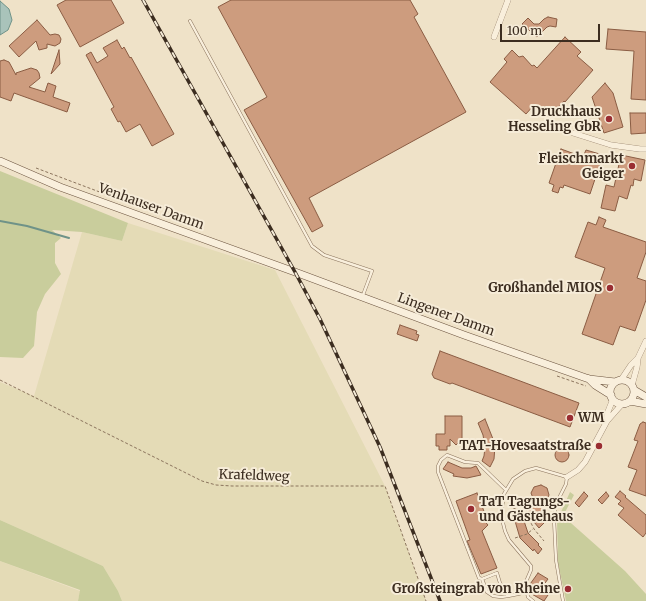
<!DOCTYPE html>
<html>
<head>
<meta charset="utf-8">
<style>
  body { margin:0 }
  #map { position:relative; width:646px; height:601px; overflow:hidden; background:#efe2c8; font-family:Merriweather,serif }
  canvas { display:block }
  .scale { position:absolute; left:500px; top:24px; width:100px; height:18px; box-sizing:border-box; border:2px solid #3c2d20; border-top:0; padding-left:5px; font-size:12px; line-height:14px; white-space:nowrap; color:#3c2d20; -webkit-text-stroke:3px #f6ecd8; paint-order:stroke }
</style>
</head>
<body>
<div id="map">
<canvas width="646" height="601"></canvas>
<div class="scale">100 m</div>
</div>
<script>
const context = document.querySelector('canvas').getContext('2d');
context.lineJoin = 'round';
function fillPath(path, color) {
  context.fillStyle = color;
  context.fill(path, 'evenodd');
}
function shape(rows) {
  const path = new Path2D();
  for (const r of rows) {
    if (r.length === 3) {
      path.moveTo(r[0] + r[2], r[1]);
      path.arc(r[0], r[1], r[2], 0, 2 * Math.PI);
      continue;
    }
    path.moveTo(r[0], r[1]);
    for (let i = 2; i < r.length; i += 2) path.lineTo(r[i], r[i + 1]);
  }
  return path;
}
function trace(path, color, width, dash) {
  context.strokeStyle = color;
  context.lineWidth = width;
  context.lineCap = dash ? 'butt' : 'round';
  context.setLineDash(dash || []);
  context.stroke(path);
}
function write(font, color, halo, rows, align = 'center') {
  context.font = font + ' Merriweather,serif';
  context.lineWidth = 4;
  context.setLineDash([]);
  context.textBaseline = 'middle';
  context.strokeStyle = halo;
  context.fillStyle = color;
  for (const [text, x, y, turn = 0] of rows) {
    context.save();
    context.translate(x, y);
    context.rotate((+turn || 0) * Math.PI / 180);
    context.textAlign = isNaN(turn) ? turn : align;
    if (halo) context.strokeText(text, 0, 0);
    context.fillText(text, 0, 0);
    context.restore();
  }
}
const farmland = shape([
  [128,223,275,270,385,486,426,601,122,601,118,591,103,566,0,520,0,382,34,396,82,232,122,241],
  [0,561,80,591,78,601,0,601]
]);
const green = shape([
  [0,171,128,223,122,241,82,232,52,230,61,238,55,243,55,263,61,274,45,294,37,312,34,346,23,358,0,357],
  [570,492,574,495,563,516,625,571,646,594,646,601,566,601,558,563,557,521],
  [0,520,103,566,118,591,122,601,78,601,80,590,0,561]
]);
const water = shape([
  [0,1,9,9,12,20,8,30,0,35,0,1]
]);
const stream = shape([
  [0,221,27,226,69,238]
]);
const building = shape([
  [66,0,111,0,124,23,80,47,57,5,66,0],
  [231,0,410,0,418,14,414,17,466,112,309,198,323,226,312,232,244,110,267,97,218,7,231,0],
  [548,17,557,19,556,27,550,26,547,27,537,37,522,24,528,18,534,24,539,24,544,19,548,17],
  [37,20,50,35,55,34,59,35,61,39,60,43,55,46,47,44,47,48,39,50,36,41,19,57,9,46,37,20],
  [608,29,646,32,646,100,631,99,634,51,606,49,608,29],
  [565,37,581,52,577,56,593,70,565,102,564,101,558,108,556,107,547,117,534,105,526,114,490,82,507,62,504,59,512,50,519,57,523,56,532,66,534,65,537,68,565,37],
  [117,40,122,49,124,47,130,58,131,57,174,134,152,146,140,124,126,132,120,121,118,122,111,109,114,107,86,55,91,52,97,63,108,56,103,48,117,40],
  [59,50,60,64,51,74,59,50],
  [4,60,9,62,16,75,16,73,31,68,37,70,39,73,40,78,29,87,45,92,48,83,56,86,53,97,70,103,67,112,14,93,11,101,0,97,0,61,4,60],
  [605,83,613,93,623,127,604,133,592,97,605,83],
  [630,113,646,113,646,133,631,134,630,113],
  [561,149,583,157,586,150,603,155,590,194,564,185,563,188,560,187,558,193,552,191,554,185,549,183,561,149],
  [621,155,645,160,641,181,634,179,633,186,631,185,627,199,619,196,615,211,601,208,606,185,614,187,621,155],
  [599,217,606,220,603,227,646,242,646,252,637,278,646,281,646,300,635,331,620,326,613,345,582,334,605,268,575,257,588,222,596,225,599,217],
  [400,325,417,331,416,334,419,335,417,341,397,334,400,325],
  [440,351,579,403,570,427,452,383,450,384,434,378,432,374,440,351],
  [445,416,462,416,462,439,456,445,450,439,450,446,447,446,447,450,439,450,439,446,436,446,436,434,445,434,445,416],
  [485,419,493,439,494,438,495,446,494,459,490,467,482,461,484,456,485,447,483,435,478,423,485,419],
  [643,422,646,423,646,496,629,490,637,470,628,467,638,441,634,440,640,424,643,422],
  [562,455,7],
  [448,462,462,468,471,468,476,466,481,475,467,478,453,476,454,474,443,469,448,462],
  [541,485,547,488,549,495,541,512,545,522,539,528,529,516,525,506,528,499,533,498,531,493,534,487,541,485],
  [620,491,626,496,625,497,646,515,646,533,643,537,618,515,624,508,618,504,621,501,615,497,620,491],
  [584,492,588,496,579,507,575,503,584,492],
  [606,492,609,496,602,504,598,500,606,492],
  [477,493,485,514,480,516,488,525,482,531,497,568,481,574,467,541,470,540,456,501,477,493],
  [523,518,528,533,539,544,538,545,542,549,538,554,534,549,533,551,520,538,515,521,523,518],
  [538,573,548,579,542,587,550,592,544,601,530,593,528,587,538,573]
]);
const path = shape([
  [36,168,158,214],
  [557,376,586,386],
  [0,380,202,481,216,485,232,486,385,486,426,601],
  [508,506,519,510,528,517,534,529,544,541],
  [507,520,512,518,518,511],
  [515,538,527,534,533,529]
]);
const service = shape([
  [190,21,312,246,324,255,372,271,363,295],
  [482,579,479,578,438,472,438,466,441,460,447,455,465,462,478,463,506,490],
  [508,596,500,583,497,573,482,579,487,592,493,596,501,597,508,596,518,594,526,592],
  [533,601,528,597,525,584,531,570,531,566,509,540,505,531,501,515,504,494,513,479,525,471,536,468,567,477,566,484,556,504,554,519,556,560,563,601]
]);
const minor = shape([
  [494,37,508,0],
  [573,133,611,145,640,149,646,149],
  [621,380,631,365,638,358,646,341],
  [632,385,637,367,638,358],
  [607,421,607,414,613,399],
  [567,477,578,470,585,462,607,421,622,404]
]);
const secondary = shape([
  [0,161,60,187,295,272,464,335,589,379,615,382],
  [589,379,595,385,611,395],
  [622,392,12],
  [634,390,646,397],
  [630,401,646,404]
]);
const rail = shape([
  [143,0,295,272,320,319,380,447,440,601]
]);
const markers = [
  [609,119,4,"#9a2d32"],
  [632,166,4,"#9a2d32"],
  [610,288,4,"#9a2d32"],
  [570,418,4,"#9a2d32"],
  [599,446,4,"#9a2d32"],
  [471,509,4,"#9a2d32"],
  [568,589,4,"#9a2d32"]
];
const poiNames = [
  ["Druckhaus",601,112],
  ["Hesseling GbR",601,127],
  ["Fleischmarkt",624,159],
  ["Geiger",624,174],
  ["Großhandel MIOS",602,288],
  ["WM",578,418,"left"],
  ["TAT-Hovesaatstraße",591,446],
  ["TaT Tagungs-",479,502,"left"],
  ["und Gästehaus",479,517,"left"],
  ["Großsteingrab von Rheine",560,589]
];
const streetNames = [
  ["Venhauser Damm",151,207,20],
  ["Lingener Damm",446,315,20],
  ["Krafeldweg",254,476,2]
];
fillPath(farmland, '#e4dbb6');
fillPath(green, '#c9cd9c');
fillPath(water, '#a9c3ba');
trace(water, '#6f9288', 1);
trace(stream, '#6f9288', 2);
fillPath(building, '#cd9c7e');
trace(building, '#8a5c43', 1);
trace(service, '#8b745d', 3.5);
trace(minor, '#8b745d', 6);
trace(secondary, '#6d5540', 8);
trace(path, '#8b745d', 1, [3, 2]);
trace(service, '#f9efdc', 2.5);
trace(minor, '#f9efdc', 5.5);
trace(secondary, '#f9efdc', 7);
trace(rail, '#3c2d20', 3.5);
trace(rail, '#f6ecd8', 2, [6]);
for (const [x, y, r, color] of markers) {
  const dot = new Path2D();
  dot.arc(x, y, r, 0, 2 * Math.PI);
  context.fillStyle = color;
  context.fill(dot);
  trace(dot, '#f6ecd8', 1.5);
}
write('bold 13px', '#3c2d20', '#f6ecd8', poiNames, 'right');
write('13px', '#3c2d20', '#f6ecd8', streetNames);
</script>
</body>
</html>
